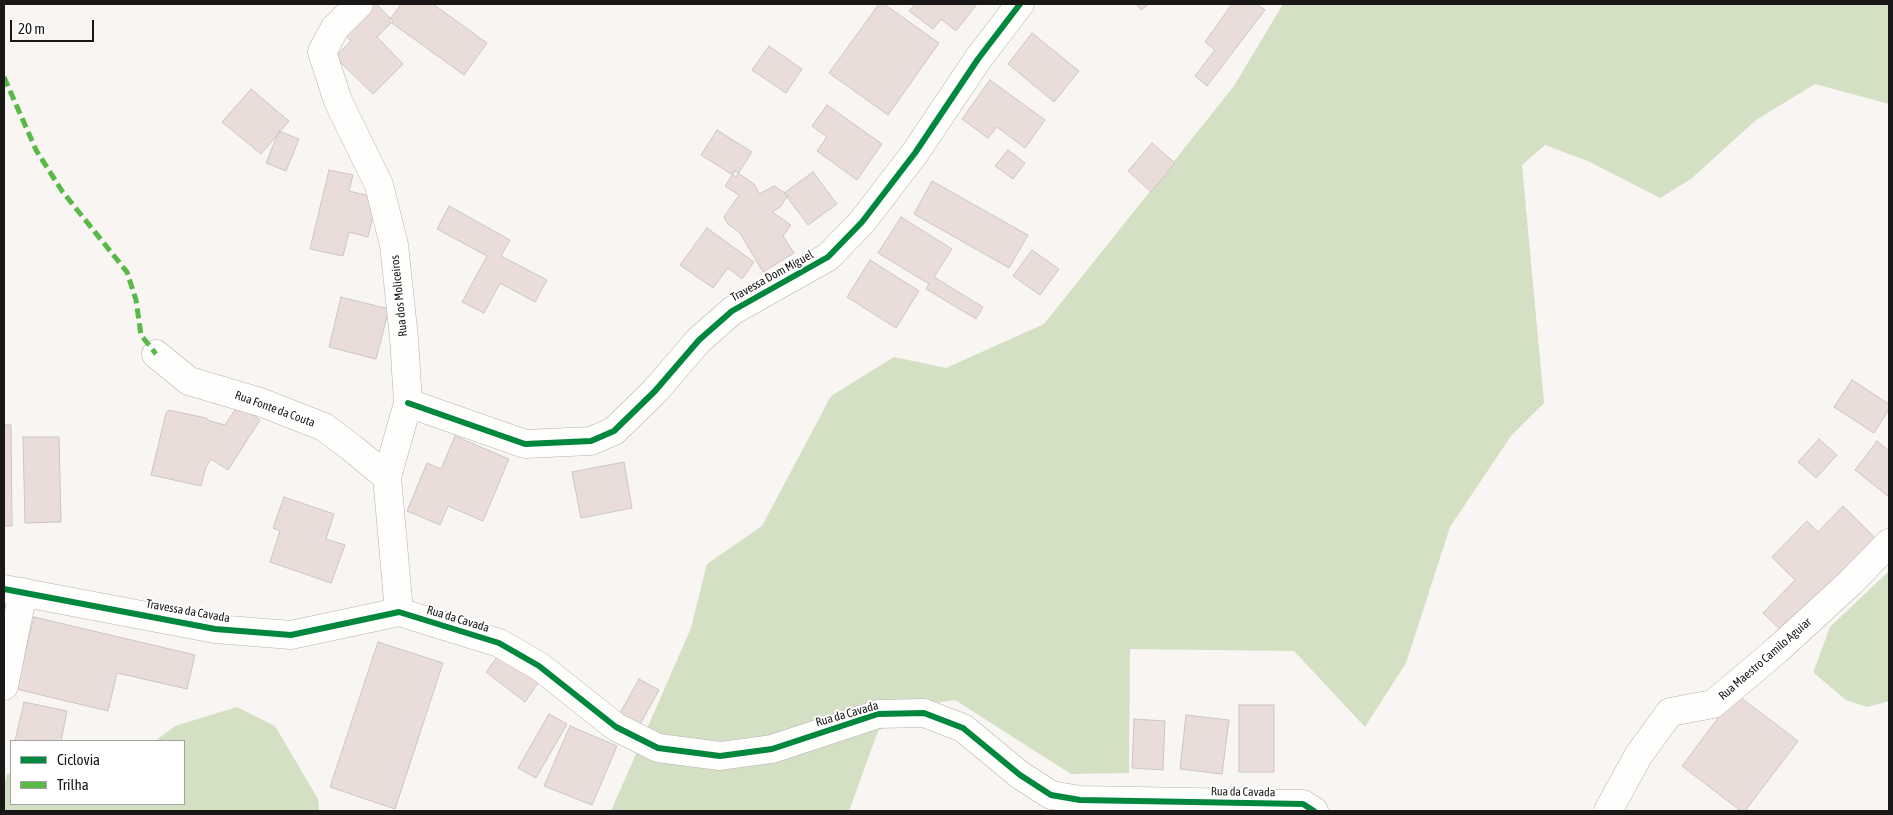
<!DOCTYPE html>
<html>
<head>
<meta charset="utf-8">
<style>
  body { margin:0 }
  #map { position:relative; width:1893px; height:815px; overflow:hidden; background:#f8f5f2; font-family:"Asap Condensed",sans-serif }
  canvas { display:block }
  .frame { position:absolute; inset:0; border:5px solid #1a1817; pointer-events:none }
  .legend { position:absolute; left:10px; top:740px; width:175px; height:65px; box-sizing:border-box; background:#fff; border:1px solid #a3a3a2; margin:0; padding:6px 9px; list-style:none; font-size:15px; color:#1a1817 }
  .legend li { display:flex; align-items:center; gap:10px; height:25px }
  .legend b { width:25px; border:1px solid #a3a3a2 }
  .scale { position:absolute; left:10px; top:20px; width:84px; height:22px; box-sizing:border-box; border:2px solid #1a1817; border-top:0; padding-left:6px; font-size:15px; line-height:18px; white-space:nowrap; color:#1a1817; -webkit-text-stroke:4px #fff; paint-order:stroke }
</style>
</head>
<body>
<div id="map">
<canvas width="1893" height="815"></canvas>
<div class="frame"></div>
<ul class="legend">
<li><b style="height:6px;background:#00873e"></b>Ciclovia</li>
<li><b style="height:6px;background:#58b947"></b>Trilha</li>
</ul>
<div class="scale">20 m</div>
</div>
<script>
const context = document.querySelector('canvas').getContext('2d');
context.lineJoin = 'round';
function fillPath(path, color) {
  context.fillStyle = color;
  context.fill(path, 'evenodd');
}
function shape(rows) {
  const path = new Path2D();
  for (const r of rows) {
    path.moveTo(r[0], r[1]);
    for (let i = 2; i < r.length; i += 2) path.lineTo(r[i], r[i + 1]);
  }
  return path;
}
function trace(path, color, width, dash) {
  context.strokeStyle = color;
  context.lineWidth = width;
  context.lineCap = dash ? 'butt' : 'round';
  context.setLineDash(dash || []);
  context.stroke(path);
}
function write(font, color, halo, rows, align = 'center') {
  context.font = font + ' "Asap Condensed",sans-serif';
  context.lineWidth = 4;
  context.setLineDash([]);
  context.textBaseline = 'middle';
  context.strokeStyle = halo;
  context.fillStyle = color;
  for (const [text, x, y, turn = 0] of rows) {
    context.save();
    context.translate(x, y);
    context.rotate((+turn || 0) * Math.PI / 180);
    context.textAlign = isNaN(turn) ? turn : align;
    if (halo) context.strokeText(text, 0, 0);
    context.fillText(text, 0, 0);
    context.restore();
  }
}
const forest = shape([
  [1283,4,1889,4,1889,104,1815,84,1756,120,1691,179,1660,198,1590,162,1545,145,1522,165,1544,403,1511,436,1450,527,1406,663,1365,727,1294,651,1130,649,1129,773,1071,774,955,700,916,706,878,731,849,811,611,811,691,628,707,564,762,526,831,396,894,357,946,368,1044,324,1234,86],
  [1889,571,1889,701,1867,707,1846,700,1814,673,1814,670,1830,627],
  [237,707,275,726,318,799,319,811,4,811,4,787,7,774,11,774,11,804,184,804,184,741,155,741,175,726]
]);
const building = shape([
  [368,4,376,4,393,21,377,37,403,64,373,94,335,57,351,41,341,31,368,4],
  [401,4,433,4,487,43,464,75,389,21,401,4],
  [879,4,884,4,939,43,888,115,829,73,879,4],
  [915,4,977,4,956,31,941,19,933,29,909,11,915,4],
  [1136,4,1149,4,1141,10,1136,4],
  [1232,4,1256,4,1265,10,1207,86,1195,76,1215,50,1205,42,1232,4],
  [1032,33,1079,71,1054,102,1008,64,1032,33],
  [769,46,802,69,786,93,752,70,769,46],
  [990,80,1045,120,1025,148,997,127,988,138,962,119,990,80],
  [251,89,289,121,261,154,222,122,251,89],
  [827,105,882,144,857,180,817,151,827,137,812,126,827,105],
  [717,130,752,152,736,177,701,155,717,130],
  [279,131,299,139,286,171,266,163,279,131],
  [1152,143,1175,163,1151,192,1128,171,1152,143],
  [1008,150,1025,163,1013,179,995,166,1008,150],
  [329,170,353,175,349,191,377,198,368,237,349,232,343,256,310,249,329,170],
  [735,171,754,184,759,194,774,186,788,195,780,207,772,212,791,225,783,236,794,253,763,272,740,233,728,224,724,217,739,195,725,186,735,171],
  [813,172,837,204,808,225,784,193,813,172],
  [932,181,1028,235,1009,268,914,214,932,181],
  [449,206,510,240,501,256,547,280,535,302,500,283,484,313,462,302,487,256,437,229,449,206],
  [901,217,952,249,934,277,983,307,976,319,926,289,929,284,878,253,901,217],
  [707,228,754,262,742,279,728,268,713,288,680,265,707,228],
  [1032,250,1059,269,1040,295,1013,276,1032,250],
  [870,260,919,291,896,328,847,297,870,260],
  [341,297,389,309,376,359,329,347,341,297],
  [1852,380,1889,404,1889,409,1874,433,1834,407,1852,380],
  [238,405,260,420,228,470,211,459,206,467,201,486,151,475,166,413,169,410,206,418,210,421,225,425,238,405],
  [4,425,11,425,12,526,4,526,4,425],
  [455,436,509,459,483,521,448,506,440,525,407,511,427,463,441,469,455,436],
  [23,437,59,437,61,522,25,523,23,437],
  [1819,439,1837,455,1816,478,1798,462,1819,439],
  [1877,441,1889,451,1889,497,1855,470,1877,441],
  [624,462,632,508,581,518,572,472,624,462],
  [284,497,334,514,326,539,345,545,331,583,270,562,280,531,273,528,284,497],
  [1843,506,1879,542,1787,636,1763,613,1795,580,1772,557,1807,521,1818,532,1843,506],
  [34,617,195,655,187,689,117,673,108,711,16,689,34,617],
  [378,642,443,663,395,809,330,787,378,642],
  [501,652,540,680,525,702,486,672,501,652],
  [639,679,659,690,638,728,618,717,639,679],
  [1736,694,1798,741,1745,811,1741,811,1682,766,1736,694],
  [24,702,67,711,61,741,15,741,24,702],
  [1239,705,1274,705,1274,772,1239,772,1239,705],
  [549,714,567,724,536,778,518,768,549,714],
  [1186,715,1229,720,1222,774,1180,769,1186,715],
  [1134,719,1165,721,1163,770,1132,768,1134,719],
  [570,726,617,746,592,805,544,786,570,726]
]);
const minor = shape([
  [359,4,335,28,322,52,338,101,379,185,394,245,404,338,408,403,387,477,399,612],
  [156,354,189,381,260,402,324,427,352,448,387,477],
  [408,403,525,444,591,441,614,431,655,391,699,340,732,311,828,257,862,222,915,153,978,59,1020,4],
  [4,589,215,629,291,635,399,612,499,643,539,666,616,727,658,748,720,756,772,749,878,714,924,713,963,728,1020,775,1051,795,1080,800,1303,804,1314,811],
  [4,686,23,592],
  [1608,811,1638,756,1670,712,1713,704,1777,650,1850,583,1889,543]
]);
const quiet = shape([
  [4,77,36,150,62,191,127,272,136,300,141,335,156,354]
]);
const cycleway = shape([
  [408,403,525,444,591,441,614,431,655,391,699,340,732,311,828,257,862,222,915,153,978,59,1020,4],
  [4,589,215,629,291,635,399,612,499,643,539,666,616,727,658,748,720,756,772,749,878,714,924,713,963,728,1020,775,1051,795,1080,800,1303,804,1314,811]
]);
const streetNames = [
  ["Travessa Dom Miguel",772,276,-29],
  ["Rua dos Moliceiros",399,296,-96],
  ["Rua Fonte da Couta",275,409,20],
  ["Travessa da Cavada",188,611,10],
  ["Rua da Cavada",458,619,17],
  ["Rua Maestro Camilo Aguiar",1765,659,-41],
  ["Rua da Cavada",847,714,-16],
  ["Rua da Cavada",1243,792,1]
];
fillPath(forest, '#d4e0c4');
fillPath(building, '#eaddd9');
trace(building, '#c9c6c5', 1);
trace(minor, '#b5b2b1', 29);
trace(minor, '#fefefd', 28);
trace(quiet, '#58b947', 5, [10, 5]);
trace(cycleway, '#00873e', 6);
write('12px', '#1a1817', '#fff', streetNames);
</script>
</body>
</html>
